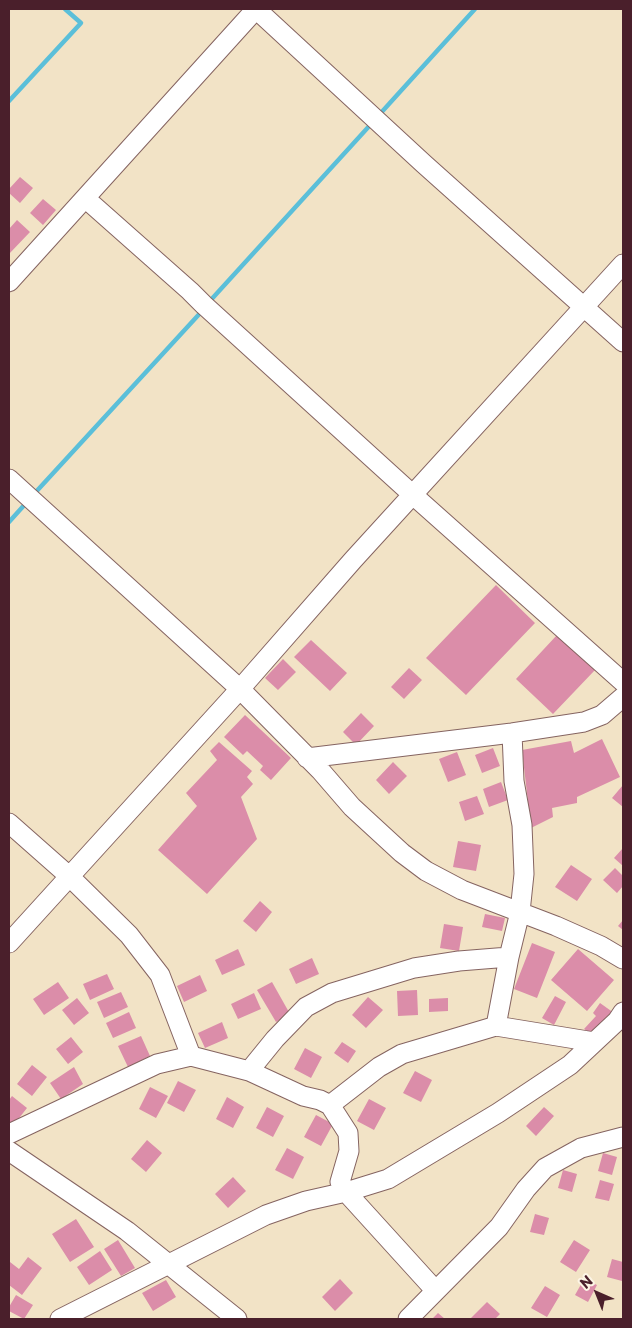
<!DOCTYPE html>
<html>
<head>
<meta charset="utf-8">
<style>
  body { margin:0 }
  #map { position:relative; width:632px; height:1328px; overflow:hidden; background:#f2e3c6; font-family:"Playpen Sans",sans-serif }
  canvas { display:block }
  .frame { position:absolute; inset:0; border:10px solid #4a1f2b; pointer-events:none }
  .north { position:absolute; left:572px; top:1268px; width:50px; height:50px; -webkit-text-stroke:4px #fcf5e5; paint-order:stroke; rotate:316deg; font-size:14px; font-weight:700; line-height:20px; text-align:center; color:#4a1f2b }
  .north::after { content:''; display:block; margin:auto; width:18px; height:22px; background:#4a1f2b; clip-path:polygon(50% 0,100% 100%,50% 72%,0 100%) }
</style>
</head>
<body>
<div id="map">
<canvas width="632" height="1328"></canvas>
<div class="frame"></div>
<div class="north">N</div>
</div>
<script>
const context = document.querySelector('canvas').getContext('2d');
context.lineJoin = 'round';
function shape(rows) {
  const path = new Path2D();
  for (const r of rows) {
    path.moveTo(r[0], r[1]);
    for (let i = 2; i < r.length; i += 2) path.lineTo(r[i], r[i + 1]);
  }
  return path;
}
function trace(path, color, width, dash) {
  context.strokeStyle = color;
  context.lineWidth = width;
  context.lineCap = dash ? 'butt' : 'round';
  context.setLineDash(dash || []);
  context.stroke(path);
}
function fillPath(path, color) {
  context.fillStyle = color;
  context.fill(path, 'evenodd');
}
const stream = shape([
  [9,101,81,23,65,9],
  [379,115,475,9],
  [209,302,372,123],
  [34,494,203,310],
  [9,522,27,502]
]);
const building = shape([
  [20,177,33,188,20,203,9,193,9,189],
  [43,199,56,210,43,225,30,213],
  [17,220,30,232,9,254,9,229],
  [496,585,535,623,466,695,426,658],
  [557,635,595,670,553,714,516,679],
  [311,640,347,673,330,691,294,657],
  [283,659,296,672,278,690,265,678],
  [409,668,422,680,404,699,391,687],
  [361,713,374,726,356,745,343,732],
  [245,715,291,758,271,780,260,770,263,766,247,751,243,755,224,737],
  [602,739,620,777,577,797,577,803,552,808,553,817,531,828,522,750,571,741,574,753],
  [219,742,252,771,247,777,253,784,241,797,257,839,207,894,158,850,197,806,186,793,217,760,210,751],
  [493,748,500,766,482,773,475,755],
  [457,752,466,775,448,782,439,759],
  [393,762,407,776,389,794,376,780],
  [501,782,508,800,489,807,483,789],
  [623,785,623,807,612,798],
  [477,796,484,814,465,821,459,802],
  [458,841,481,845,476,871,453,867],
  [623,848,623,866,614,858],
  [571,865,592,879,577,901,555,887],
  [615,868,623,876,623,886,617,893,603,880],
  [260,901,272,912,256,932,243,921],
  [485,914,505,918,502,931,482,927],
  [623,920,623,930,618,926],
  [444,924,463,927,459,951,440,948],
  [532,943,555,952,537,998,514,989],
  [238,949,245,965,222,975,215,960],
  [578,949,614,980,587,1011,551,980],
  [312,958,319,974,296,984,289,969],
  [107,974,114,989,90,1000,83,984],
  [200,975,207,991,184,1002,177,986],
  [58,982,69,998,44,1015,33,999],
  [272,982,290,1014,276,1022,257,990],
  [417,990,418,1015,398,1016,397,991],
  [121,992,128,1007,104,1018,97,1002],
  [254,993,261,1009,238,1019,231,1004],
  [555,996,566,1002,554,1025,542,1018],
  [368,997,383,1010,366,1028,352,1015],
  [77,998,89,1013,74,1025,62,1010],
  [448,998,448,1011,429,1012,429,999],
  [600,1003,614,1013,594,1036,584,1029,596,1016,593,1013],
  [129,1012,136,1028,113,1038,106,1023],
  [222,1022,228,1038,205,1048,198,1033],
  [141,1036,150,1056,128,1067,118,1046],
  [71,1037,83,1052,68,1064,56,1049],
  [342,1042,356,1051,348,1063,334,1053],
  [305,1048,322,1057,311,1078,294,1069],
  [32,1065,47,1077,32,1096,17,1084],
  [74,1067,83,1084,61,1099,50,1083],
  [415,1071,432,1080,421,1102,403,1093],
  [178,1081,196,1090,184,1112,167,1103],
  [150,1087,168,1096,156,1118,139,1109],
  [12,1096,27,1108,12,1127,9,1125,9,1100],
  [227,1097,244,1107,233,1128,216,1119],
  [369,1099,386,1108,374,1130,357,1121],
  [267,1107,284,1116,273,1137,256,1128],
  [544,1107,554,1116,536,1136,526,1126],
  [316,1115,333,1124,321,1146,304,1137],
  [147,1140,162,1153,146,1172,131,1159],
  [287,1148,304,1157,293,1179,275,1170],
  [603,1153,617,1157,612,1175,598,1171],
  [563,1170,577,1174,572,1192,558,1188],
  [233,1177,246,1191,228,1208,215,1194],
  [600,1180,614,1184,609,1201,595,1198],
  [535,1214,549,1218,544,1235,530,1232],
  [76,1219,94,1247,70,1262,52,1234],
  [118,1240,135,1268,121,1276,104,1249],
  [574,1240,590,1250,576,1272,560,1262],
  [100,1251,112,1270,89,1285,77,1267],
  [28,1257,42,1268,22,1295,9,1285,9,1263,10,1262,19,1269],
  [612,1259,623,1262,622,1281,607,1277],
  [340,1279,353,1293,335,1311,322,1297],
  [584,1279,597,1285,588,1302,575,1295],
  [166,1280,176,1297,153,1311,142,1293],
  [545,1286,560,1295,547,1317,531,1308],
  [16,1295,33,1305,24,1319,9,1311,9,1307],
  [487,1302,500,1314,495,1319,470,1319],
  [438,1313,445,1319,432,1319]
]);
const minor = shape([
  [256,9,424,164,623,342],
  [85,198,190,291,204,305,413,495,623,682],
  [9,282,256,9],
  [9,479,240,689,320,770,352,807,402,853,426,871,462,890,556,926,601,946,623,959],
  [307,758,512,733,584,722,602,715,623,697],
  [9,823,69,876,129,935,160,975,191,1056],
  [9,943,240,689,353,560,623,264],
  [496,1026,509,957,520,912,524,874,522,825,514,781,512,733],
  [249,1071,275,1039,306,1007,332,993,414,968,459,961,509,957],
  [330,1105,379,1067,402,1054,496,1026,594,1042],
  [9,1134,157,1064,191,1056,249,1071,303,1096,320,1100,330,1105,348,1133,349,1151,340,1182,346,1192,435,1290],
  [9,1151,127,1231,237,1319],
  [60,1319,266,1215,306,1201,346,1192,388,1179,498,1113,570,1065,617,1021,623,1012],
  [408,1319,499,1227,526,1189,545,1168,581,1148,623,1137]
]);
trace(stream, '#5bbfd9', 4.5);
fillPath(building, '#db8da9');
trace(minor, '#856461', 21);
trace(minor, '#fff', 19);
</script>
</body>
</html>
